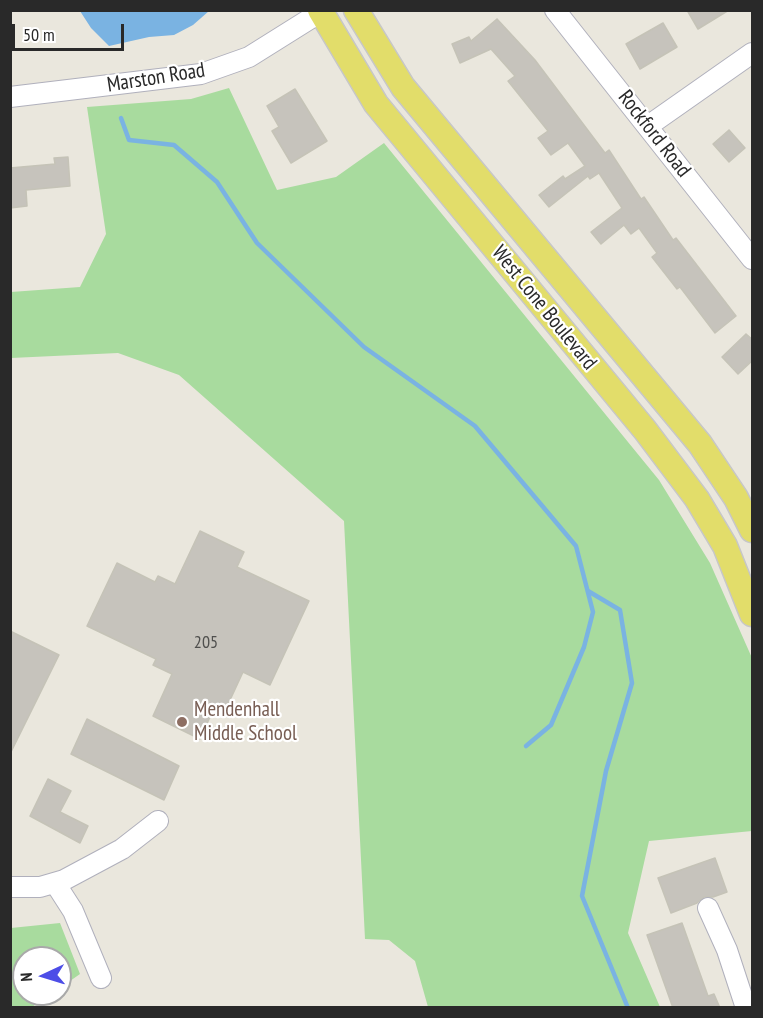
<!DOCTYPE html>
<html>
<head>
<meta charset="utf-8">
<style>
  body { margin:0 }
  #map { position:relative; width:763px; height:1018px; overflow:hidden; background:#eae7dd; font-family:"PT Sans Narrow",sans-serif }
  canvas { display:block }
  .frame { position:absolute; inset:0; border:12px solid #292929; pointer-events:none }
  .north { position:absolute; left:12px; top:946px; width:60px; height:60px; box-sizing:border-box; background:#fff; border:2px solid #a9a9a9; border-radius:50%; rotate:266deg; font-size:16px; font-weight:700; line-height:24px; text-align:center; color:#292929 }
  .north::after { content:''; display:block; margin:auto; width:21px; height:27px; background:#4d4de7; clip-path:polygon(50% 0,100% 100%,50% 72%,0 100%) }
  .scale { position:absolute; left:12px; top:24px; width:112px; height:27px; box-sizing:border-box; border:3px solid #292929; border-top:0; padding-left:8px; font-size:18px; line-height:21px; white-space:nowrap; color:#292929; -webkit-text-stroke:4px #fff; paint-order:stroke }
</style>
</head>
<body>
<div id="map">
<canvas width="763" height="1018"></canvas>
<div class="frame"></div>
<div class="north">N</div>
<div class="scale">50 m</div>
</div>
<script>
const context = document.querySelector('canvas').getContext('2d');
context.lineJoin = 'round';
function fillPath(path, color) {
  context.fillStyle = color;
  context.fill(path, 'evenodd');
}
function shape(rows) {
  const path = new Path2D();
  for (const r of rows) {
    path.moveTo(r[0], r[1]);
    for (let i = 2; i < r.length; i += 2) path.lineTo(r[i], r[i + 1]);
  }
  return path;
}
function trace(path, color, width, dash) {
  context.strokeStyle = color;
  context.lineWidth = width;
  context.lineCap = dash ? 'butt' : 'round';
  context.setLineDash(dash || []);
  context.stroke(path);
}
function write(font, color, halo, rows, align = 'center') {
  context.font = font + ' "PT Sans Narrow",sans-serif';
  context.lineWidth = 4.5;
  context.setLineDash([]);
  context.textBaseline = 'middle';
  context.strokeStyle = halo;
  context.fillStyle = color;
  for (const [text, x, y, turn = 0] of rows) {
    context.save();
    context.translate(x, y);
    context.rotate((+turn || 0) * Math.PI / 180);
    context.textAlign = isNaN(turn) ? turn : align;
    if (halo) context.strokeText(text, 0, 0);
    context.fillText(text, 0, 0);
    context.restore();
  }
}
const green = shape([
  [229,88,277,190,336,177,384,143,659,480,710,563,752,658,752,831,649,841,628,933,660,1007,428,1007,415,961,389,940,365,939,344,521,179,375,118,353,11,358,11,292,80,287,106,234,87,107,191,99],
  [60,923,80,974,60,988,60,958,24,958,24,994,51,994,32,1007,11,1007,11,928]
]);
const water = shape([
  [80,11,209,11,193,25,174,35,149,37,109,46,91,28]
]);
const stream = shape([
  [121,118,129,140,174,145,217,182,257,243,364,347,475,426,576,546,593,612,584,647,551,725,526,746],
  [588,591,620,610,632,683,606,771,582,896,628,1008]
]);
const building = shape([
  [687,10,729,10,698,29,687,10],
  [497,19,535,60,605,153,609,150,641,199,644,197,673,240,676,238,736,316,715,333,680,287,677,289,652,257,657,253,639,228,631,234,624,225,601,244,591,232,622,208,599,173,590,179,588,176,549,207,539,195,563,176,565,179,585,166,568,143,551,155,538,138,548,131,508,81,515,76,491,49,460,63,452,44,469,37,471,41,497,19],
  [663,23,677,47,640,69,626,44,663,23],
  [295,89,327,141,291,163,272,131,279,127,267,106,295,89],
  [729,130,745,148,729,162,713,144,729,130],
  [68,157,70,186,26,190,27,206,10,208,10,168,55,164,54,158,68,157],
  [746,334,753,340,753,360,738,374,722,357,746,334],
  [200,531,244,552,237,567,309,601,270,685,243,672,225,711,215,706,200,739,153,716,172,674,153,665,156,659,87,626,117,563,155,582,158,576,175,584,200,531],
  [10,631,59,655,10,754,10,631],
  [87,719,179,766,164,800,71,754,87,719],
  [48,779,71,791,60,812,88,826,80,843,30,816,48,779],
  [715,858,727,892,713,897,704,897,697,903,671,913,658,878,715,858],
  [682,923,708,996,714,994,720,1008,673,1008,647,935,682,923]
]);
const minor = shape([
  [555,10,752,259],
  [10,97,201,74,249,57,324,10],
  [648,126,752,53],
  [55,883,73,911,101,978],
  [10,887,40,887,64,880,122,849,158,821],
  [708,908,727,950,746,1008]
]);
const major = shape([
  [320,10,376,104,645,430,697,499,725,546,752,614],
  [356,10,403,87,700,444,736,498,752,530]
]);
const markers = [
  [182,722,6,"#8d6e63"]
];
const numberNames = [
  ["205",206,643]
];
const streetNames = [
  ["Marston Road",156,78,-9],
  ["Rockford Road",654,134,52],
  ["West Cone Boulevard",544,308,51]
];
const educationNames = [
  ["Mendenhall",194,710],
  ["Middle School",194,734]
];
fillPath(green, '#a8db9e');
fillPath(water, '#7ab3e2');
trace(stream, '#7ab3e2', 4.5);
fillPath(building, '#c6c3bc');
trace(building, '#c5c3b7', 1.5);
trace(minor, '#b0b0bc', 22);
trace(major, '#c7c7c7', 27);
trace(minor, '#fff', 20);
trace(major, '#e2dd6a', 24);
for (const [x, y, r, color] of markers) {
  const dot = new Path2D();
  dot.arc(x, y, r, 0, 2 * Math.PI);
  context.fillStyle = color;
  context.fill(dot);
  trace(dot, '#fff', 2);
}
write('18px', '#50504e', null, numberNames);
write('21px', '#292929', '#fff', streetNames);
write('21px', '#785e54', '#fff', educationNames, 'left');
</script>
</body>
</html>
